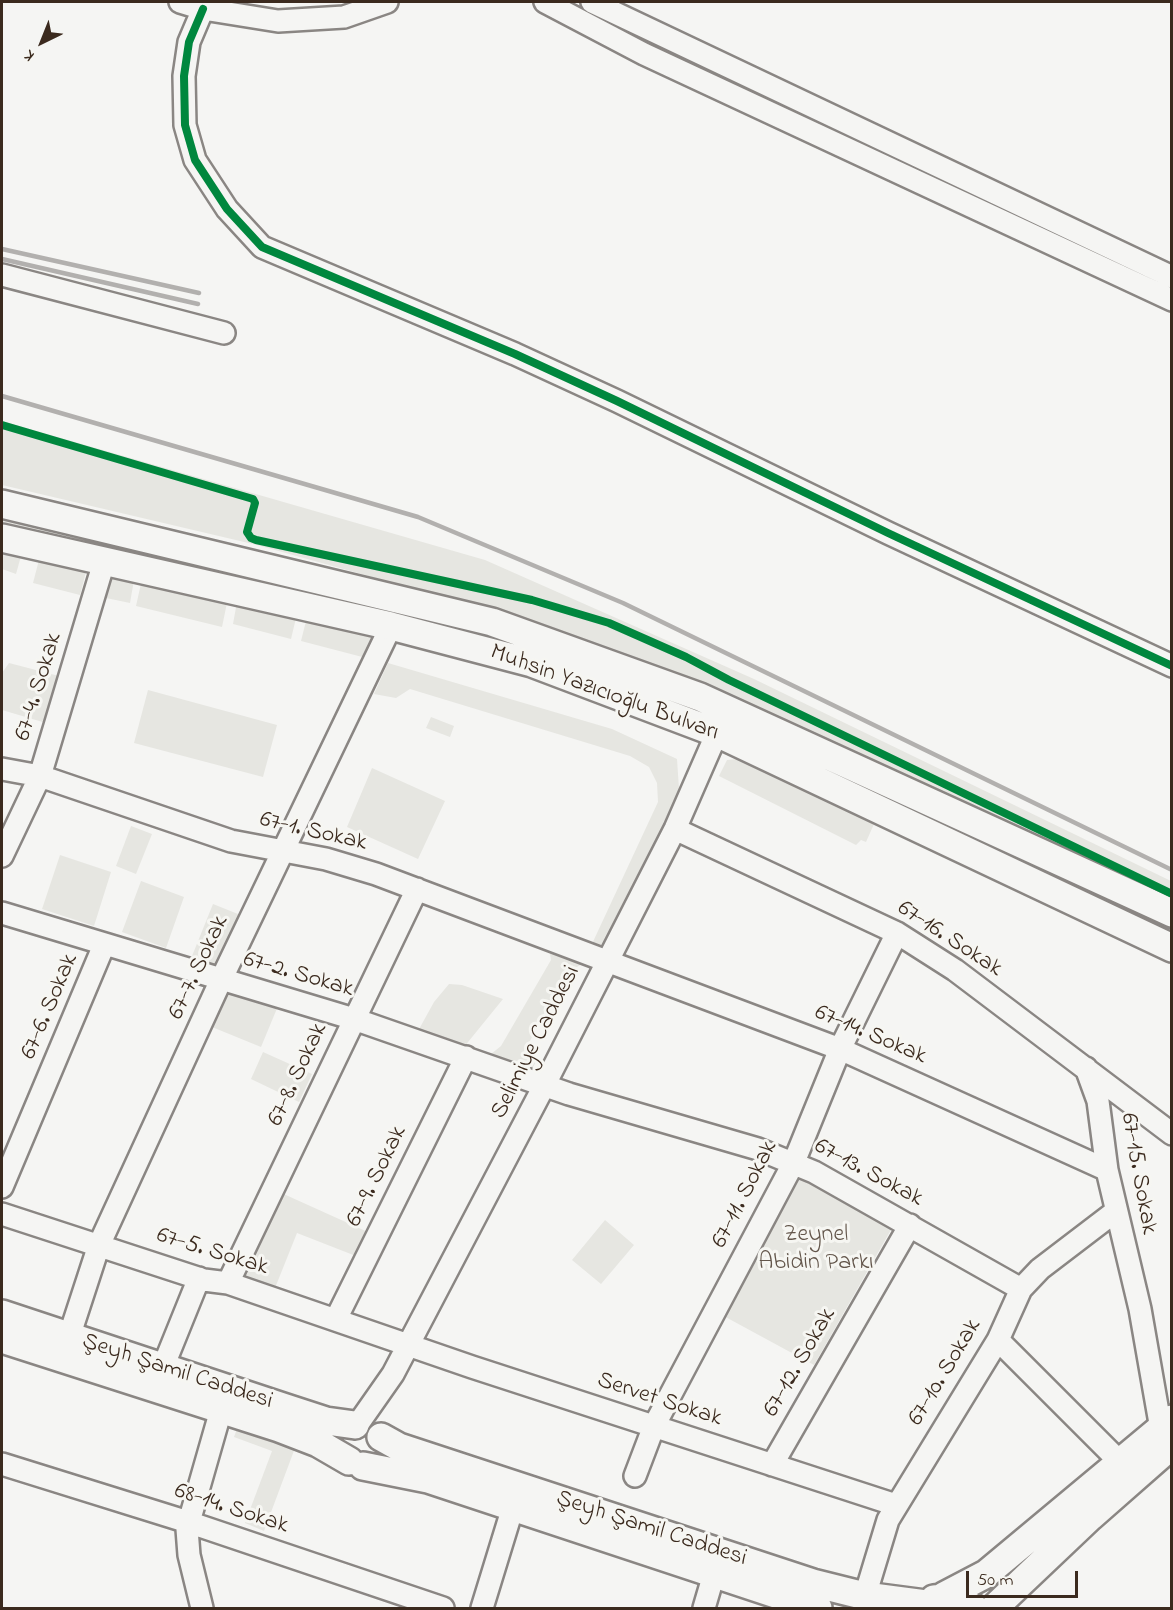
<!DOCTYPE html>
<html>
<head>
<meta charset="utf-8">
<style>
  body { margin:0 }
  #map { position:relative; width:1173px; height:1610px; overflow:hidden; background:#f5f5f3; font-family:"Indie Flower",sans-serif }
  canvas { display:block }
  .frame { position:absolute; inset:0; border:3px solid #3b2a1e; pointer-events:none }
  .north { position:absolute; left:12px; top:12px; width:60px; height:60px; -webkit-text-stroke:4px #f6f6f2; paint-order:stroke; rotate:223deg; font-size:16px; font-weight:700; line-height:24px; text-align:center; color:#3b2a1e }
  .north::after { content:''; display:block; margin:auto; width:21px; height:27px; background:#3b2a1e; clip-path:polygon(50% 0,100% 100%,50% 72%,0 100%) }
  .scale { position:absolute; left:966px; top:1571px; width:112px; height:27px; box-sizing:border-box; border:3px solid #3b2a1e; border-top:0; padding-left:8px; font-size:18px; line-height:21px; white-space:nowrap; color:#3b2a1e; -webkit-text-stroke:4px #f6f6f2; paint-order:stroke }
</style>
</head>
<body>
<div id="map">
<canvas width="1173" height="1610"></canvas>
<div class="frame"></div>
<div class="north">K</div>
<div class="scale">50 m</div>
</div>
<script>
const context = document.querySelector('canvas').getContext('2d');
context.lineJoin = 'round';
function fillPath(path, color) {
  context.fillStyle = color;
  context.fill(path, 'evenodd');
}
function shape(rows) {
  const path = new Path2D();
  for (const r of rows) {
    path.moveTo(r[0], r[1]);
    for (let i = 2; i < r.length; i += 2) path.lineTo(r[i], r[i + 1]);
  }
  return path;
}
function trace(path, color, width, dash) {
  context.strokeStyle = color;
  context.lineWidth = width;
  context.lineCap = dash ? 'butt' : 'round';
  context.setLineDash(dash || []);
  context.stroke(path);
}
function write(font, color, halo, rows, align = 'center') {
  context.font = font + ' "Indie Flower",sans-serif';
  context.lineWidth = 6;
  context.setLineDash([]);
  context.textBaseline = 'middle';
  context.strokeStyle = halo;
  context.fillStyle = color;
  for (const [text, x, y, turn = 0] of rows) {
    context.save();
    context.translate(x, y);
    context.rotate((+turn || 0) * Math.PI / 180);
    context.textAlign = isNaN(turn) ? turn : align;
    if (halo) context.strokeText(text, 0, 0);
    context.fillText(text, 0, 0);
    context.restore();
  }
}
const green = shape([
  [2,421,485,560,754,679,1171,881,1171,903,498,612,257,545,2,485],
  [2,514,412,609,658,686,1171,927,1171,938,457,630,2,522],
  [2,551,21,556,16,574,2,569],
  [40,556,87,568,80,595,33,583],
  [103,573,134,580,130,603,106,598,104,606,96,604],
  [142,579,228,598,222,627,136,606],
  [237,602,296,618,291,639,233,624],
  [306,621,379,637,370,659,301,641],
  [9,663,59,676,46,723,2,710,2,673],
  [388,663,612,729,677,759,679,789,606,953,591,946,658,802,657,783,649,767,630,756,410,689,396,698,374,694],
  [148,690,277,725,263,777,134,743],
  [431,717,454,726,450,737,426,728],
  [737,759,874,824,866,842,861,840,856,845,719,776,727,760],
  [372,768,445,801,418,859,347,827],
  [131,826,152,834,136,874,116,866],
  [60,855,111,872,94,926,42,909],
  [141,881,184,897,166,948,122,932],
  [213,904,243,916,223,968,192,956],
  [548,942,589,960,570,971,527,1046,523,1056,536,1062,532,1069,491,1054,501,1046,551,960],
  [449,984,462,985,503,999,464,1047,418,1031,434,1002],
  [229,986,278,1006,261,1047,212,1027],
  [263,1052,312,1074,299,1102,251,1079],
  [796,1174,892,1228,814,1365,720,1314],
  [277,1191,370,1233,361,1258,297,1233,275,1288,241,1274],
  [605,1220,634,1245,601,1284,572,1260],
  [238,1426,295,1448,264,1531,245,1523,272,1451,234,1437]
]);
const minor = shape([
  [180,2,203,9,278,21,344,17,387,2],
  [545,2,644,54,1172,300],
  [592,2,1172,277],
  [203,9,189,42,184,76,185,125,195,160,227,209,262,247,515,354,617,401,888,533,1172,666],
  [2,275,224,333],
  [2,769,40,776,231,841,326,859,376,874,840,1049,1107,1170],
  [675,829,897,933,955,970,1172,1134],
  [2,856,40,776,104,562],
  [2,913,354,1019,569,1094,758,1149,814,1172,1021,1289],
  [1086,1068,1098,1101,1107,1170,1140,1309,1161,1429],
  [2,1187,104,945],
  [2,1214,204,1280,228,1283,472,1367,896,1505],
  [228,1283,417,889],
  [336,1319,466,1057],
  [69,1337,99,1245,221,980,391,626],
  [998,1340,1121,1463],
  [163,1367,199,1278],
  [358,1424,393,1374,544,1086,675,829,717,733],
  [2,1464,188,1522,443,1608],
  [772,1465,910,1225],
  [635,1476,654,1426,794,1162,840,1049,897,933],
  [865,1596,888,1520,998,1340,1021,1289,1040,1269,1116,1211],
  [202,1608,189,1555,187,1529,221,1410],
  [482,1608,513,1507],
  [704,1608,714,1574]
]);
const major = shape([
  [2,504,492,622,700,697,1172,913],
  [2,538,391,626,532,663,717,733,1172,948],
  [2,1314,286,1408,326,1421,355,1425],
  [2,1339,279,1428,318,1443,349,1461],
  [381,1437,399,1447,813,1583,865,1596,926,1604],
  [363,1466,428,1479,818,1608],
  [944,1596,986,1574,1172,1419],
  [934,1599,953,1597,974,1608],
  [994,1608,1090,1517,1172,1445]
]);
const rail = shape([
  [2,249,199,293],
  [2,259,198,304],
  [2,396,418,517,623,603,1172,870]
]);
const cycleway = shape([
  [203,9,189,42,184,76,185,125,195,160,227,209,262,247,515,354,617,401,888,533,1172,666],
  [2,425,253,499,255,503,247,532,251,538,256,540,532,600,609,623,686,657,729,680,1172,894]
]);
const streetNames = [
  ["67-4. Sokak",40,687,-73],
  ["Muhsin Yazıcıoğlu Bulvarı",604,694,20],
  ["67-1. Sokak",313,833,13],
  ["67-16. Sokak",949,940,33],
  ["67-7. Sokak",200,968,-65],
  ["67-2. Sokak",298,976,16],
  ["67-6. Sokak",51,1007,-67],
  ["67-14. Sokak",870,1036,23],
  ["Selimiye Caddesi",537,1043,-63],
  ["67-8. Sokak",299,1075,-65],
  ["67-13. Sokak",868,1174,28],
  ["67-15. Sokak",1137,1174,80],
  ["67-9. Sokak",378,1177,-64],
  ["67-11. Sokak",746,1195,-63],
  ["67-5. Sokak",212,1253,17],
  ["67-12. Sokak",801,1363,-60],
  ["Şeyh Şamil Caddesi",177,1373,18],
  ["67-10. Sokak",946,1373,-59],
  ["Servet Sokak",659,1401,18],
  ["68-14. Sokak",231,1510,18],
  ["Şeyh Şamil Caddesi",651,1530,18]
];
const parkNames = [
  ["Zeynel",816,1236],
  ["Abidin Parkı",816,1264]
];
fillPath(green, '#e6e6e1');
trace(minor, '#8a8683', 26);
trace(major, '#8a8683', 32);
trace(minor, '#f5f5f3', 21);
trace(major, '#f5f5f3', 27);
trace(rail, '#b2b0ae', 4.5);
trace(cycleway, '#00873e', 8);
write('24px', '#3b2a1e', '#f6f6f2', streetNames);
write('24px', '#63564b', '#f6f6f2', parkNames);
</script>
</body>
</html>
